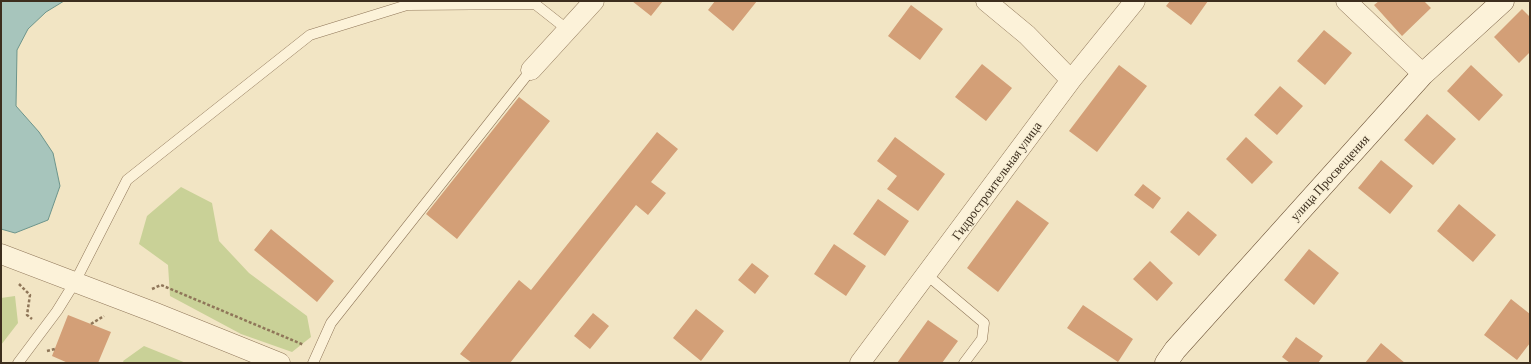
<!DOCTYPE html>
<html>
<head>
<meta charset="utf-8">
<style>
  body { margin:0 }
  #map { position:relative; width:1531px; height:364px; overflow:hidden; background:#f2e5c4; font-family:"Crimson Pro",serif }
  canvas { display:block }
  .frame { position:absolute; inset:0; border:2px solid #3d2e1e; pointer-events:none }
</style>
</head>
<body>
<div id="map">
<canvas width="1531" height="364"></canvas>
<div class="frame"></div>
</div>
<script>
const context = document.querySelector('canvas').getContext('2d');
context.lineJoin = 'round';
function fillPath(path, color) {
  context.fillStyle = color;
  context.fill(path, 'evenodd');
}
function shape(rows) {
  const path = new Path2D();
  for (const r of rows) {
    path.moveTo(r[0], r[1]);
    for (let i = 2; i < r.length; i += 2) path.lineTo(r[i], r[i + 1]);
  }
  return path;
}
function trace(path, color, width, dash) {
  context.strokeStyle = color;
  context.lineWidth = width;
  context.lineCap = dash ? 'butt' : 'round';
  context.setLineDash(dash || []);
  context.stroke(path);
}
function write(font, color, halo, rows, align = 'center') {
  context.font = font + ' "Crimson Pro",serif';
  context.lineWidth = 3;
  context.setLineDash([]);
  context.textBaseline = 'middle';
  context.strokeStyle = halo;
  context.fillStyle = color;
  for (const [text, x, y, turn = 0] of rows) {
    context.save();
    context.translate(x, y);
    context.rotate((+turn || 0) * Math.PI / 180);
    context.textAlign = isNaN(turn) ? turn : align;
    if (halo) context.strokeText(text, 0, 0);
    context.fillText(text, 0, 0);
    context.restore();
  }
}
const green = shape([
  [181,187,212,203,219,241,249,273,307,316,311,337,292,352,241,334,170,296,168,265,139,244,147,216],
  [15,296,18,323,1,345,1,298],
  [144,346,186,363,124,363,123,361]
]);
const water = shape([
  [1,1,64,1,46,12,28,29,17,50,16,106,39,132,53,153,60,186,48,220,15,233,1,229,1,1]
]);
const building = shape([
  [632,1,663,1,651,16],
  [715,1,757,1,733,31,708,10],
  [1170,1,1208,1,1191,25,1166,6],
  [1379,1,1424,1,1431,8,1402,36,1374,5],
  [911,5,943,29,920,60,888,36],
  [1522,9,1530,17,1530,52,1519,63,1494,37],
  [1324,30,1352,53,1325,85,1297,61],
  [982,64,1012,88,986,121,955,97],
  [1119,65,1147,86,1097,152,1069,131],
  [1471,65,1503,95,1479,121,1447,91],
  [1280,86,1303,106,1277,135,1254,115],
  [519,97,550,121,457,239,426,214],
  [1427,114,1456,139,1433,165,1404,140],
  [657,132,678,149,651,182,666,193,648,215,636,205,510,363,472,363,460,354,519,280,531,290],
  [895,137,945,174,918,211,887,189,897,176,877,161],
  [1246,137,1273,162,1252,184,1226,159],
  [1381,160,1413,186,1390,214,1358,188],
  [1143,184,1161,198,1153,209,1134,195],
  [878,199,909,221,885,256,853,234],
  [1017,200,1049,223,998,292,967,268],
  [1459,204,1496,235,1473,262,1437,231],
  [1188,211,1217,235,1199,256,1170,232],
  [271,229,334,281,317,302,254,250],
  [834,244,866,266,846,296,814,274],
  [1309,249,1339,273,1314,305,1284,280],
  [1150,261,1173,283,1157,301,1133,279],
  [752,263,769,276,755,294,738,280],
  [1511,299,1530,314,1530,343,1517,360,1484,335],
  [1083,305,1133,339,1118,362,1067,328],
  [696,309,724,331,701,361,673,338],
  [593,313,609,326,590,349,574,336],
  [68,315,111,332,98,363,68,363,52,356],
  [928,320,958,341,942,363,897,363],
  [1296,337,1323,356,1318,363,1290,363,1282,357],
  [1381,343,1405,363,1365,363]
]);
const path = shape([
  [19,284,30,295,27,315,32,319],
  [152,289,161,285,304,345],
  [91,324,104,316],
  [47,351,55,349]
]);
const lane = shape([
  [927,275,984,323,982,339,964,363],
  [18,363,57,311,75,282,127,180,310,35,407,5,535,4,568,30],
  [313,363,331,323,531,70]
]);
const street = shape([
  [986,1,1027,35,1071,80],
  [1346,1,1423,74],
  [531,70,594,1],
  [1,254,156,313,280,363],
  [860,363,1071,80,1135,1]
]);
const secondary = shape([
  [1166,363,1175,350,1423,74,1503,1]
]);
const streetNames = [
  ["улица Просвещения",1330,178,-48],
  ["Гидростроительная улица",997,181,-54]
];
fillPath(green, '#c9d197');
fillPath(water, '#a7c5bc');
trace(water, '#6c948b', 1);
fillPath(building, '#d39f77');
trace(lane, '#8f7659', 11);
trace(street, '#8f7659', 21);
trace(secondary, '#71573c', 23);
trace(path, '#8f7659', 2.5, [3, 2]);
trace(lane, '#fcf2d9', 10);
trace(street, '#fcf2d9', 20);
trace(secondary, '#fcf2d9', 22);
write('13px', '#3d2e1e', '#f8efd5', streetNames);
</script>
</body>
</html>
